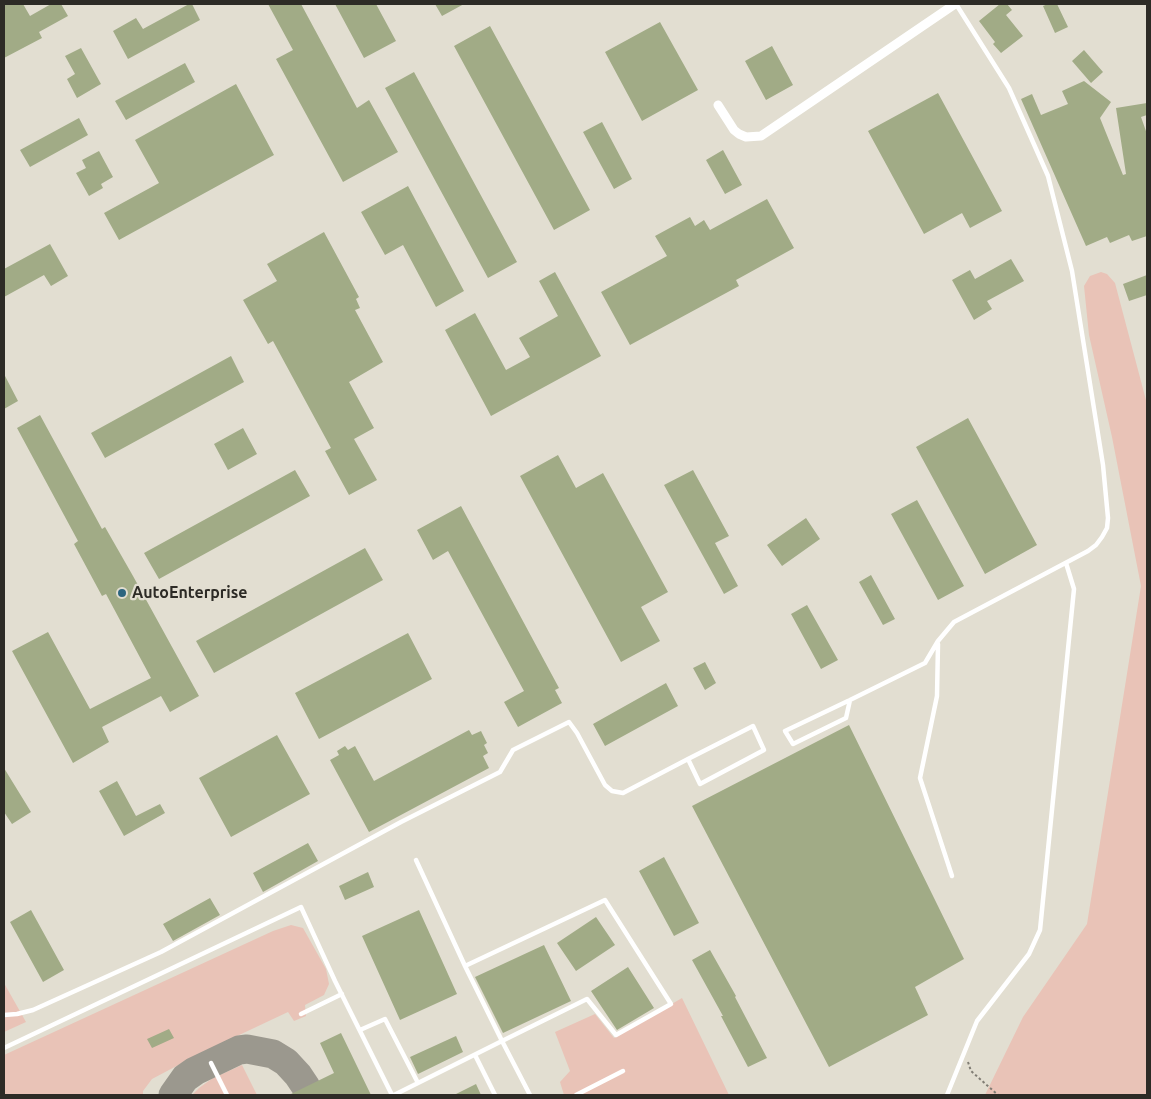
<!DOCTYPE html>
<html>
<head>
<meta charset="utf-8">
<style>
  body { margin:0 }
  #map { position:relative; width:1151px; height:1099px; overflow:hidden; background:#e2ded1; font-family:Ubuntu,sans-serif }
  canvas { display:block }
  .frame { position:absolute; inset:0; border:5px solid #2d2b26; pointer-events:none }
</style>
</head>
<body>
<div id="map">
<canvas width="1151" height="1099"></canvas>
<div class="frame"></div>
</div>
<script>
const context = document.querySelector('canvas').getContext('2d');
context.lineJoin = 'round';
function fillPath(path, color) {
  context.fillStyle = color;
  context.fill(path, 'evenodd');
}
function shape(rows) {
  const path = new Path2D();
  for (const r of rows) {
    path.moveTo(r[0], r[1]);
    for (let i = 2; i < r.length; i += 2) path.lineTo(r[i], r[i + 1]);
  }
  return path;
}
function trace(path, color, width, dash) {
  context.strokeStyle = color;
  context.lineWidth = width;
  context.lineCap = dash ? 'butt' : 'round';
  context.setLineDash(dash || []);
  context.stroke(path);
}
function write(font, color, halo, rows, align = 'center') {
  context.font = font + ' Ubuntu,sans-serif';
  context.lineWidth = 4.5;
  context.setLineDash([]);
  context.textBaseline = 'middle';
  context.strokeStyle = halo;
  context.fillStyle = color;
  for (const [text, x, y, turn = 0] of rows) {
    context.save();
    context.translate(x, y);
    context.rotate((+turn || 0) * Math.PI / 180);
    context.textAlign = isNaN(turn) ? turn : align;
    if (halo) context.strokeText(text, 0, 0);
    context.fillText(text, 0, 0);
    context.restore();
  }
}
const green = shape([
  [1101,272,1107,274,1115,283,1147,404,1147,1095,985,1095,1023,1017,1087,924,1141,586,1112,437,1089,335,1084,286,1090,276],
  [291,925,303,928,326,969,329,984,324,995,305,1005,306,1016,294,1021,288,1012,201,1053,152,1079,143,1091,143,1095,4,1095,4,1055,273,931],
  [4,983,26,1022,4,1032],
  [682,998,729,1095,564,1095,560,1082,570,1071,555,1032,595,1014,614,1038],
  [242,1065,257,1095,192,1095,199,1088,213,1078]
]);
const taxiway = shape([
  [173,1095,185,1078,195,1071,239,1050,247,1049,273,1054,286,1062,298,1075,306,1087]
]);
const building = shape([
  [4,4,23,4,30,16,51,4,61,4,68,16,39,32,42,38,4,58],
  [189,4,192,4,200,20,128,59,113,31,136,18,143,29],
  [268,4,301,4,357,108,369,100,398,152,343,182,276,59,293,50],
  [335,4,376,4,396,41,364,58],
  [435,4,464,4,442,16],
  [1000,4,1007,4,1012,10,1006,15,1023,36,1001,53,993,44,995,42,979,21],
  [1048,4,1057,4,1068,27,1055,33,1043,6],
  [660,22,698,90,642,121,605,52],
  [490,26,590,210,554,230,454,46],
  [772,46,793,85,766,100,745,61],
  [81,48,101,84,77,98,67,79,75,74,65,56],
  [1084,50,1103,72,1091,83,1072,61],
  [185,63,195,82,126,120,115,101],
  [414,72,517,262,488,278,385,88],
  [1084,81,1111,102,1100,118,1123,175,1126,174,1116,108,1147,103,1147,115,1141,117,1147,134,1147,236,1132,241,1129,235,1110,243,1107,237,1086,246,1021,99,1032,94,1041,115,1068,104,1062,91],
  [236,84,274,155,119,240,104,213,159,183,135,140],
  [938,93,1002,211,970,228,962,213,924,234,868,131],
  [79,118,88,135,30,167,20,150],
  [602,122,632,179,614,189,583,132],
  [723,150,742,185,725,194,706,160],
  [99,151,113,177,101,184,103,188,89,196,76,173,86,168,82,160],
  [408,186,464,291,436,307,403,245,385,255,361,212],
  [767,199,794,248,736,280,739,286,630,345,601,292,667,256,655,236,690,217,695,226,704,220,710,230],
  [324,232,359,297,356,299,360,308,355,310,383,362,349,382,374,428,354,439,377,480,349,495,325,451,331,448,273,341,268,344,243,300,277,281,267,264],
  [50,244,68,276,51,286,44,275,4,297,4,269],
  [1011,259,1024,281,987,301,992,309,974,320,952,280,970,270,975,279],
  [555,272,601,356,491,416,445,330,475,313,506,370,530,357,519,338,558,316,539,281],
  [1147,275,1147,295,1129,301,1123,284],
  [231,356,244,382,105,458,91,433],
  [4,374,18,401,4,409],
  [40,415,102,529,105,527,133,576,199,696,170,712,161,696,102,727,109,742,73,763,12,651,48,632,90,709,151,678,106,594,102,596,74,544,78,541,17,428],
  [968,418,1037,545,985,574,916,447],
  [243,428,257,454,228,470,214,444],
  [558,455,576,488,603,473,668,592,641,607,660,641,621,662,520,476],
  [295,470,310,496,159,579,144,553],
  [693,470,729,536,715,543,738,586,724,594,664,485],
  [917,500,964,586,938,600,891,514],
  [461,506,559,688,555,690,562,703,518,727,504,702,524,691,448,551,433,560,417,530],
  [806,518,820,539,782,566,767,545],
  [365,548,383,580,214,673,196,641],
  [871,575,895,619,883,625,859,582],
  [807,605,838,660,821,669,791,614],
  [408,633,432,679,319,739,295,693],
  [705,662,716,683,705,690,693,668],
  [666,683,678,706,605,746,593,724],
  [849,725,964,959,915,987,928,1015,829,1067,692,806],
  [469,730,472,735,481,731,487,743,484,745,488,753,483,756,489,768,369,832,330,760,339,755,337,751,345,746,348,750,355,746,374,781],
  [277,735,310,794,231,837,199,778],
  [4,768,31,812,12,824,4,812],
  [117,781,136,816,160,804,165,813,124,836,99,791],
  [308,843,318,861,263,892,253,873],
  [664,857,699,923,674,936,639,871],
  [368,872,374,887,345,900,339,886],
  [210,898,220,915,173,941,163,924],
  [31,910,64,970,43,982,10,922],
  [419,910,457,994,400,1020,362,936],
  [596,917,615,945,576,971,557,943],
  [544,945,571,1001,503,1033,475,977],
  [710,950,736,996,735,997,767,1058,748,1067,721,1016,723,1016,692,960],
  [628,967,654,1008,617,1030,591,991],
  [169,1029,174,1038,152,1048,147,1039],
  [341,1033,371,1095,289,1095,334,1073,320,1043],
  [456,1036,463,1052,418,1074,410,1057],
  [476,1084,481,1095,454,1095]
]);
const path = shape([
  [968,1062,971,1071,998,1095]
]);
const lane = shape([
  [938,644,937,696,920,778,952,876],
  [850,700,846,718,793,744,785,731,850,700,925,663,938,641,954,622,1088,551,1096,545,1102,537,1107,528,1108,518,1103,465,1072,271,1048,176,1009,88,956,4],
  [465,966,605,900,671,1004,616,1035,587,999,502,1041,530,1095],
  [301,1014,342,994],
  [4,1015,17,1014,33,1010,161,952,401,822,500,772,513,750,569,722,577,733,605,785,612,791,623,793,688,759,753,726,764,750,700,784,688,759],
  [360,1030,385,1019,418,1083],
  [4,1048,301,907,335,981,392,1095],
  [475,1055,495,1095],
  [211,1063,227,1095],
  [394,1095,502,1041,465,966,416,860],
  [576,1095,623,1071],
  [947,1095,977,1021,1029,954,1040,930,1074,589,1066,563]
]);
const street = shape([
  [718,105,734,130,739,134,746,137,761,136,955,4]
]);
const markers = [
  [122,593,5,"#2c657f"]
];
const poiNames = [
  ["AutoEnterprise",132,593]
];
fillPath(green, '#e9c3b7');
trace(taxiway, '#9b988e', 29);
fillPath(building, '#a1ab86');
trace(path, '#807d74', 2, [2.5, 2.5]);
trace(lane, '#fff', 4.5);
trace(street, '#fff', 9);
for (const [x, y, r, color] of markers) {
  const dot = new Path2D();
  dot.arc(x, y, r, 0, 2 * Math.PI);
  context.fillStyle = color;
  context.fill(dot);
  trace(dot, '#e2ded1', 2);
}
write('bold 16px', '#2d2b26', '#e2ded1', poiNames, 'left');
</script>
</body>
</html>
